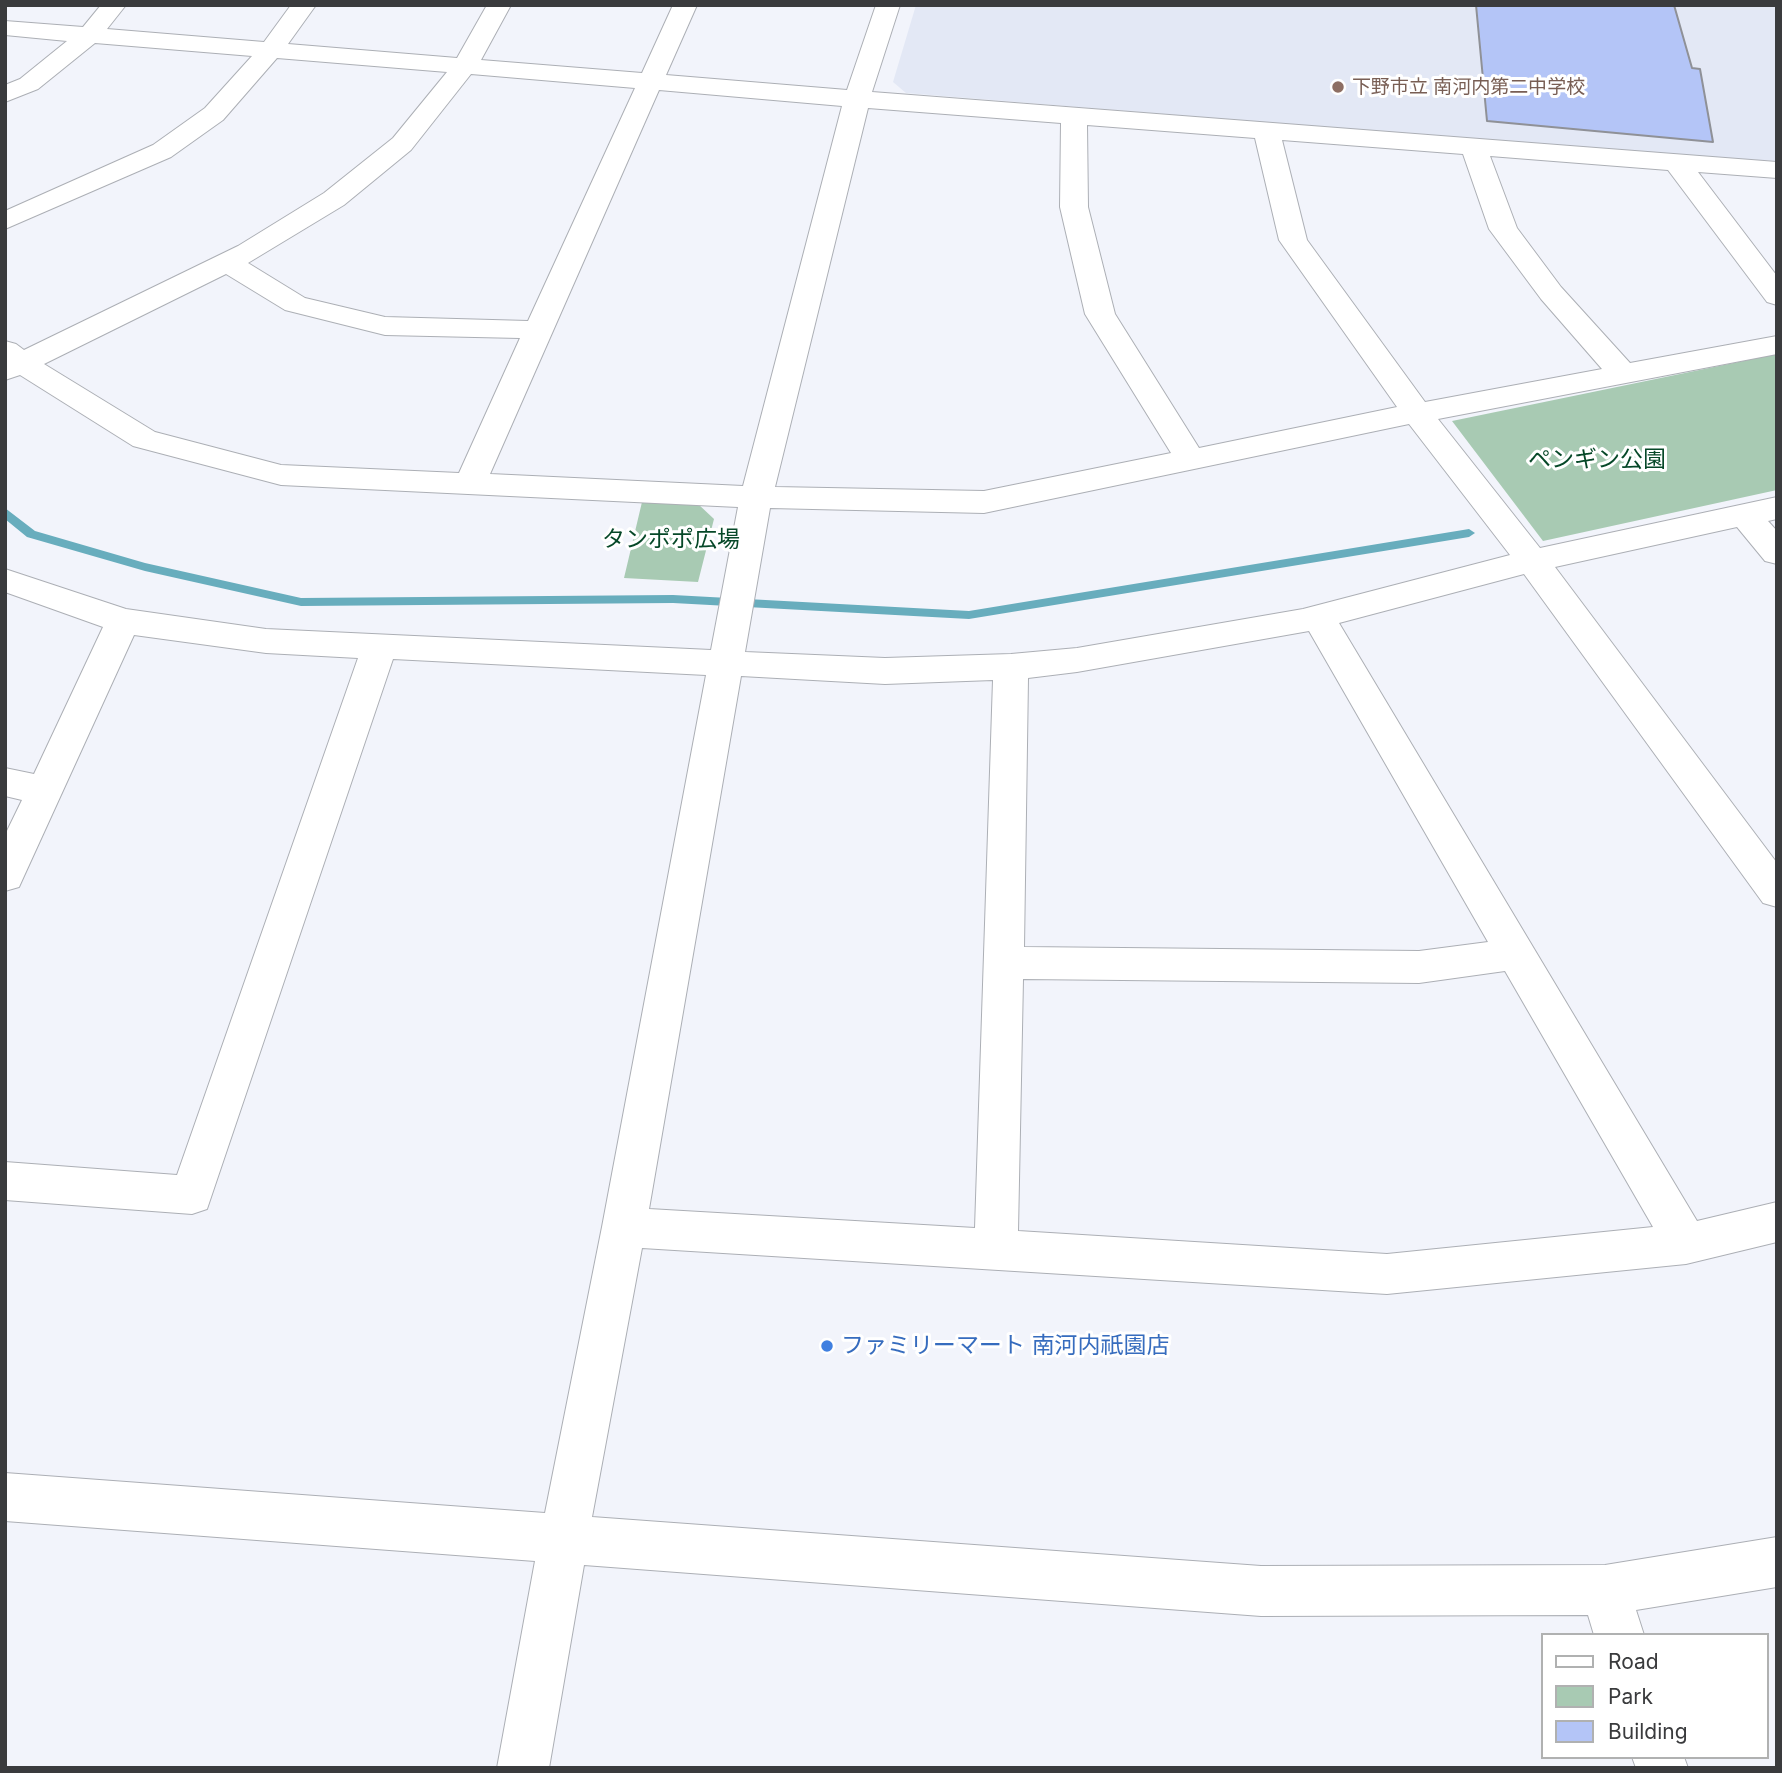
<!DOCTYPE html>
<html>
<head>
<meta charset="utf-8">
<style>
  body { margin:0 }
  #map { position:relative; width:1782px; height:1773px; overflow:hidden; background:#f2f4fb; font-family:Inter,sans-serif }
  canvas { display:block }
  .frame { position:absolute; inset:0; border:7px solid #3a3b3d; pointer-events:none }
  .legend { position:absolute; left:1541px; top:1633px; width:228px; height:126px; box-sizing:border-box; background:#fff; border:2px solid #b0b1b1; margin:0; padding:9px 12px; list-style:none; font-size:21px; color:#3a3b3d }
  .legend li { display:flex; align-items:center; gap:14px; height:35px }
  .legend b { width:35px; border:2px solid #b0b1b1 }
</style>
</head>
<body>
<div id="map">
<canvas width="1782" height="1773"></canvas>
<div class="frame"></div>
<ul class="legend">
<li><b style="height:9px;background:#fff"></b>Road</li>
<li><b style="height:19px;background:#a8cab3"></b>Park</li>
<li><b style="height:19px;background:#b4c5f7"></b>Building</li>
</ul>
</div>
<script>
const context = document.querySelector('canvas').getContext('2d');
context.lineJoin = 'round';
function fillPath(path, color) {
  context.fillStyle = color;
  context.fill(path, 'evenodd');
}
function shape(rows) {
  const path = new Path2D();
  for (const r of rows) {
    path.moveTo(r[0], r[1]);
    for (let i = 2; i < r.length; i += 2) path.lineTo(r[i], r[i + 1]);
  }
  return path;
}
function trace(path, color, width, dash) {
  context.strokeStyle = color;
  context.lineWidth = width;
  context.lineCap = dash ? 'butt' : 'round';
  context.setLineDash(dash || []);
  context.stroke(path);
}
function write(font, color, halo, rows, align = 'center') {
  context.font = font + ' Inter,"Noto Sans JP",sans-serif';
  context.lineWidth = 6;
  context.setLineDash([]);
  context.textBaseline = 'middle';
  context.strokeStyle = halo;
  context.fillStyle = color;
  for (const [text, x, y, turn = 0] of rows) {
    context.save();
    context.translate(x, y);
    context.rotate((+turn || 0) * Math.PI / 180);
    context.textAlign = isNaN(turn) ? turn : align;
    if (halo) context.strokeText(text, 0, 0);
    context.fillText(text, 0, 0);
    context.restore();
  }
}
const built = shape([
  [916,5,1777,5,1777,161,1664,155,906,93,893,82]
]);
const green = shape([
  [1777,354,1777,490,1543,541,1452,421],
  [642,502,697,503,714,519,698,582,624,578]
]);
const stream = shape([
  [5,508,35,531,145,563,301,598,673,595,969,611,1469,529,1475,533,1469,537,969,619,673,603,301,606,145,571,27,537,5,519,5,508]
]);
const building = shape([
  [1476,5,1674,5,1692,68,1700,69,1713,142,1487,121,1476,5]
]);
const minor = shape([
  [101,5,126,5,107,29,264,42,291,5,316,5,288,44,457,58,487,5,511,5,481,60,642,73,673,5,697,5,666,75,847,90,876,5,900,5,872,92,1777,162,1777,178,1698,172,1777,276,1777,305,1767,302,1668,170,1490,156,1517,228,1561,287,1630,363,1777,336,1777,354,1438,419,1540,548,1777,497,1777,519,1768,521,1777,531,1777,564,1765,561,1737,527,1555,567,1777,863,1777,907,1763,903,1524,574,1339,623,1697,1221,1777,1202,1777,1242,1686,1264,1387,1294,642,1248,592,1517,1261,1566,1605,1565,1777,1537,1777,1587,1636,1610,1644,1635,1594,1635,1588,1615,1261,1616,584,1565,549,1768,497,1768,535,1561,5,1521,5,1473,545,1513,602,1227,706,675,393,659,207,1209,192,1214,5,1200,5,1162,177,1175,358,658,266,653,134,635,24,876,19,887,5,891,5,835,22,800,5,796,5,768,34,774,103,627,5,592,5,569,126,609,266,629,711,650,738,507,281,485,133,446,20,375,5,380,5,341,16,344,24,350,238,246,324,193,393,138,447,72,277,58,223,120,171,157,5,229,5,211,153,145,205,108,252,56,95,43,38,89,5,102,5,85,20,79,67,41,5,35,5,21,83,27,101,5],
  [471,74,635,88,528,321,385,317,305,298,248,263,344,205,411,150,471,74],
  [659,90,842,106,743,486,490,474,659,90],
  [868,108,1061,123,1060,207,1085,314,1171,453,984,491,775,487,868,108],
  [1087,125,1255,138,1279,240,1397,407,1199,448,1115,314,1088,207,1087,125],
  [1282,140,1463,154,1489,229,1541,299,1602,369,1425,402,1307,240,1282,140],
  [226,274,285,310,385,335,520,338,459,473,281,465,155,432,44,364,226,274],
  [1409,424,1510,555,1303,609,1077,648,1011,654,885,658,745,652,770,508,984,513,1409,424],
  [1309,631,1488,942,1419,951,1024,947,1028,678,1077,672,1309,631],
  [741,676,885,684,993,680,975,1228,649,1209,741,676],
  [1505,971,1653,1227,1387,1254,1018,1231,1023,979,1419,983,1505,971],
  [1632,1757,1684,1757,1688,1768,1636,1768,1632,1757]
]);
const markers = [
  [1338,87,7,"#8d6e63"],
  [827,1346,7,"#3f7fe0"]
];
const farEducationnames = [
  ["下野市立 南河内第二中学校",1352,87]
];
const parkNames = [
  ["ペンギン公園",1597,460],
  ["タンポポ広場",671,540]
];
const shopNames = [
  ["ファミリーマート 南河内祇園店",841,1346]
];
fillPath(built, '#e3e8f5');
fillPath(green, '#a8cab3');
fillPath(stream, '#68adbd');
fillPath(building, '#b4c5f7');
trace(building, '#8f9197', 2);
trace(minor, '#acafb5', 2);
fillPath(minor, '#fff');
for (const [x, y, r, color] of markers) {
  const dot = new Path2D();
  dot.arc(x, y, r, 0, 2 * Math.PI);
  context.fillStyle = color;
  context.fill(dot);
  trace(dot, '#fff', 2.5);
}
write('19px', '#785e54', '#fff', farEducationnames, 'left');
write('23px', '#064828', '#fff', parkNames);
write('23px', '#366cbe', '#fff', shopNames, 'left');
</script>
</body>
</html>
